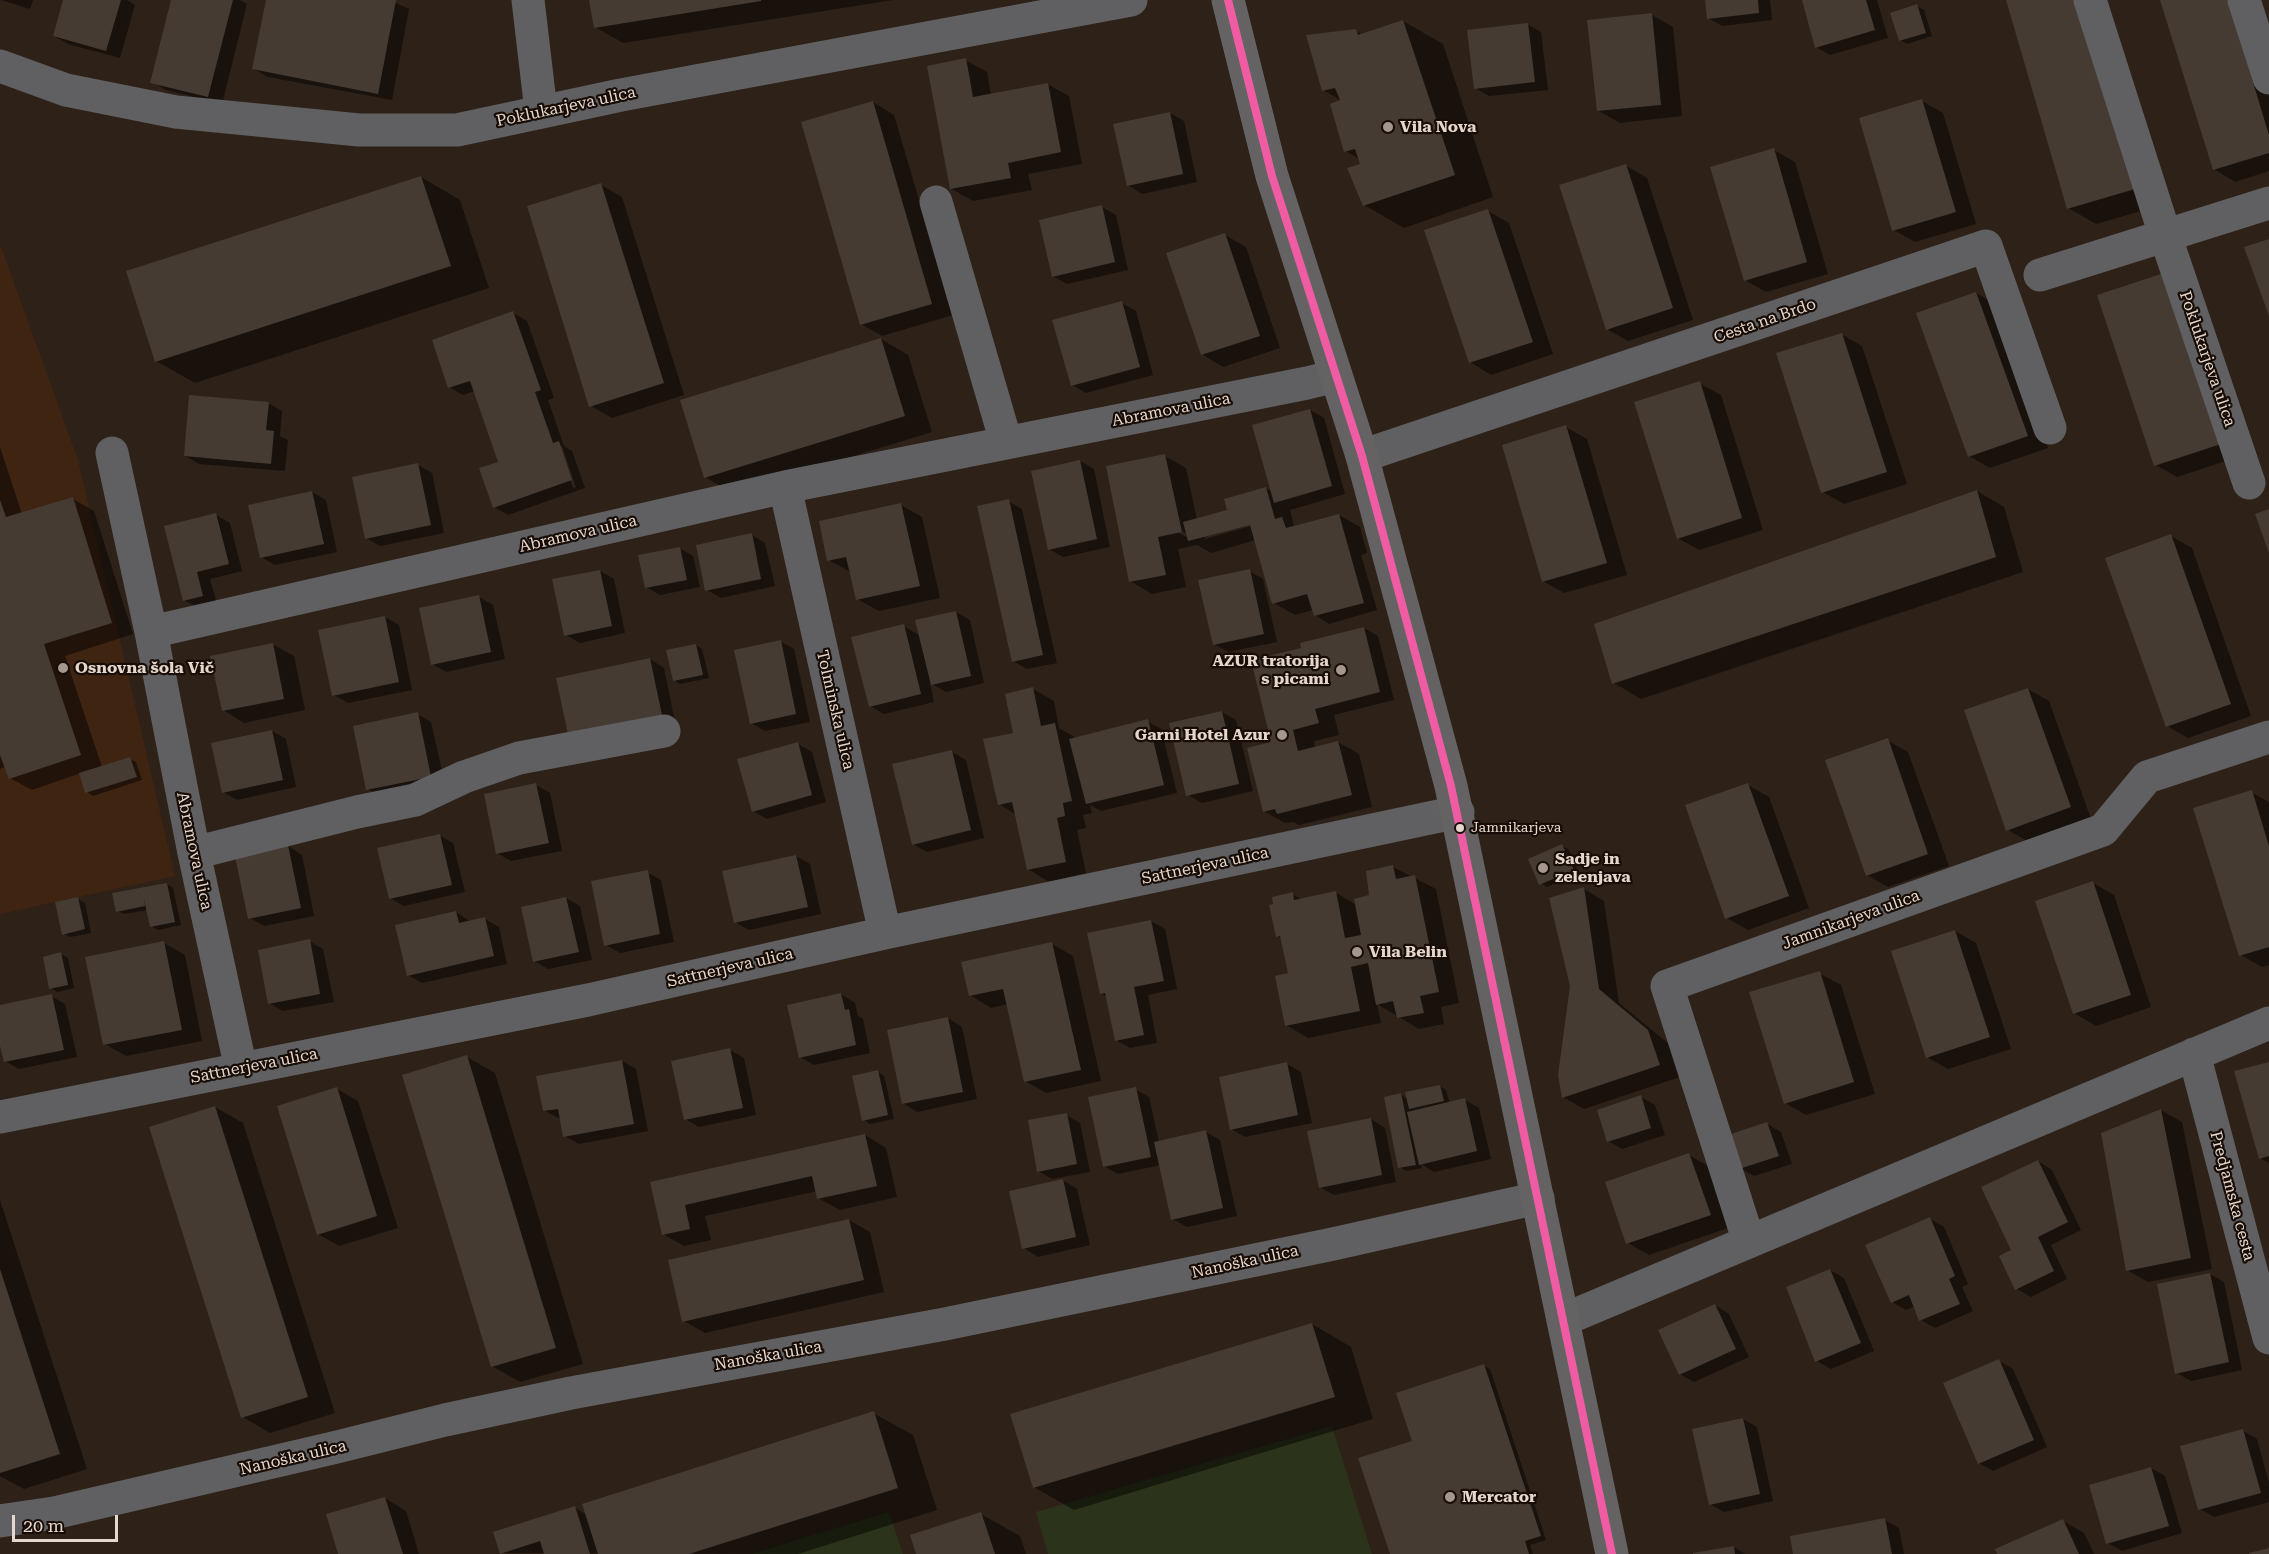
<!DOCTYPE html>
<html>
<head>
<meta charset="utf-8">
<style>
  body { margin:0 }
  #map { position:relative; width:2269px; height:1554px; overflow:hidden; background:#2e2118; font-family:"Roboto Serif",serif }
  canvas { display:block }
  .scale { position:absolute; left:12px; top:1515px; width:106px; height:27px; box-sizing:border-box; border:3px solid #e6d7cd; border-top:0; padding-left:8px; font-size:18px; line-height:21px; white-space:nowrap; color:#e6d7cd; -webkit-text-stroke:4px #170d06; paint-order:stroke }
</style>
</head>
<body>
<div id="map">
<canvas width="2269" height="1554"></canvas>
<div class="scale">20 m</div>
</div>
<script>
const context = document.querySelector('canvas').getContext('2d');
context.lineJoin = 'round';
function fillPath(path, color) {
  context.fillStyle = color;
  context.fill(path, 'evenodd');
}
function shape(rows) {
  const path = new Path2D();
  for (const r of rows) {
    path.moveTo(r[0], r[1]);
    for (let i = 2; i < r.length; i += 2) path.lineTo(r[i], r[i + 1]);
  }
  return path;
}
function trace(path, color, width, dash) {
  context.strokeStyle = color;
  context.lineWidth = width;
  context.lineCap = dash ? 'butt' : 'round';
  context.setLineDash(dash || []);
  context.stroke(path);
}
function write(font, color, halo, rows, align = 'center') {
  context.font = font + ' "Roboto Serif",serif';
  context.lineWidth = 4.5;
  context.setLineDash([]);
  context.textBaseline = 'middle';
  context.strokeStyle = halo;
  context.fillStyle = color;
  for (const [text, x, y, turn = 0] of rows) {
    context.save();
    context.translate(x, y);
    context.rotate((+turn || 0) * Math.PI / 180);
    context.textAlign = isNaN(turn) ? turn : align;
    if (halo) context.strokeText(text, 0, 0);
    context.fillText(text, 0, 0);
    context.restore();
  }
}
const built = shape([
  [0,244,78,460,175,876,0,914]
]);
const green = shape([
  [1332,1426,1372,1554,1048,1554,1036,1512],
  [889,1512,903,1554,751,1554]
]);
const shadow = shape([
  [1,0,33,0,30,9],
  [64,0,127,0,135,5,120,58,68,44,54,36],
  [173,0,240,0,247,4,222,104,166,90,152,82],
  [267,0,389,0,409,9,392,100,268,77,254,69],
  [591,0,893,0,623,43,595,27],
  [1706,0,1770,0,1772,20,1722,26,1708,18],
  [1803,0,1877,0,1888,38,1830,55,1816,47],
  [2008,0,2162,205,2096,224,2068,208],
  [2162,0,2244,0,2269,80,2269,171,2235,182,2214,169],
  [1917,6,1924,10,1932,36,1907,44,1900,40],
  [1652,15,1673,27,1682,116,1620,123,1599,111],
  [1403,21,1443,44,1493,197,1404,228,1364,205,1362,165,1359,159,1346,151,1342,101,1323,90,1356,31,1363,35],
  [1527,24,1541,32,1548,90,1489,96,1475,88],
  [965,60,987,72,991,95,1047,84,1069,96,1082,164,1028,174,1032,190,973,201,952,189],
  [1922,101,1943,113,1976,224,1915,242,1894,230],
  [873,102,894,115,953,315,882,336,861,324],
  [1170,113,1184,121,1197,182,1142,194,1128,185],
  [1774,150,1795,162,1828,274,1766,292,1745,280],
  [1625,165,1647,178,1693,320,1628,341,1607,329],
  [421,177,460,200,489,288,195,383,156,361],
  [601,185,622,197,684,395,612,418,591,406],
  [1102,207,1116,215,1128,270,1067,284,1053,276],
  [1488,211,1509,223,1553,354,1491,375,1470,362],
  [1225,235,1246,247,1280,348,1223,367,1202,354],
  [1976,293,1997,305,2048,448,1990,468,1969,456],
  [2099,296,2241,456,2177,477,2156,465],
  [1122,303,1136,311,1153,375,1086,393,1072,385],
  [513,313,527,321,554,398,548,400,564,446,572,451,585,488,508,515,494,507,499,463,475,391,463,395,449,387],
  [559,446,562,446,576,487,573,488],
  [1841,334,1862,346,1907,484,1844,504,1823,492],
  [881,339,908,355,932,432,733,493,705,477],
  [1699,383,1721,395,1763,530,1699,550,1678,538],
  [268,403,282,411,280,436,288,440,285,471,199,464,185,456],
  [1310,410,1324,418,1345,494,1290,510,1294,526,1339,515,1360,527,1367,553,1361,555,1377,610,1329,624,1315,615,1313,610,1295,615,1274,603,1256,540,1211,553,1197,545,1178,549,1186,587,1152,594,1130,581,1165,456,1186,468,1197,520,1229,511,1266,488,1272,492],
  [1257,521,1258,524,1205,539,1205,536],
  [1176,527,1188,535,1188,538,1174,530],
  [1566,427,1587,439,1627,575,1564,593,1543,581],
  [0,447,22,514,73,499,94,511,133,634,65,656,102,767,130,759,136,762,142,780,93,796,87,792,81,773,32,790,10,778,6,766,0,769],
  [1080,461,1094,469,1110,547,1063,557,1049,549],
  [418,465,432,473,444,533,380,546,366,538],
  [1977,491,2004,507,2023,572,1641,699,1614,683],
  [312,492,326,500,337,552,275,565,261,557],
  [1008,501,1022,509,1057,663,1027,669,1013,661],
  [901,505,922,517,940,598,879,611,857,599,850,572,829,560],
  [216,515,230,523,242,571,210,579,217,604,198,608,184,600],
  [752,535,765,543,775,586,721,598,707,590],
  [2171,536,2192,548,2251,716,2188,738,2167,726],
  [679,548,693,556,700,587,660,595,646,587],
  [600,571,614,579,625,633,580,643,566,635],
  [1249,571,1263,579,1277,642,1228,652,1214,644],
  [479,597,493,605,505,659,446,672,432,664],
  [956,612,970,620,984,683,946,692,930,683,934,702,884,714,870,706,903,626,921,636],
  [385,617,399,625,412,690,348,703,334,695],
  [1364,628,1378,636,1394,700,1334,715,1339,735,1314,741,1315,748,1338,742,1359,754,1372,807,1299,825,1294,822,1285,823,1264,811,1273,743,1301,649],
  [780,641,794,649,810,722,765,731,751,723],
  [272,644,294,656,305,710,244,723,223,710],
  [696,645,702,649,709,678,680,684,674,680],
  [650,659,664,668,675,722,583,741],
  [1033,689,1054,701,1059,728,1076,738,1147,721,1161,729,1177,793,1101,811,1090,805,1092,813,1083,815,1086,828,1077,830,1086,873,1049,882,1028,869,1015,814,999,804,1015,734],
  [2028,689,2049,701,2091,819,2029,842,2008,830],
  [1222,712,1236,720,1253,791,1202,803,1188,795],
  [417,714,431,722,445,784,382,797,368,789],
  [272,731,286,739,296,787,237,800,223,792],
  [1887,740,1908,752,1949,866,1888,887,1867,875],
  [798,744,812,752,826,802,767,819,753,811],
  [952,752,966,760,984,838,927,852,913,844],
  [536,785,550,793,562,851,511,861,497,853],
  [1748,785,1769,797,1809,908,1748,930,1727,918],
  [2251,792,2269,802,2269,965,2262,967,2241,955],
  [439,835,453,843,465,892,404,906,390,898],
  [288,846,302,855,314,916,264,926,250,918],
  [1562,846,1569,850,1579,873,1547,887,1541,883],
  [796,856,810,864,821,914,749,930,735,922],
  [1393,867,1436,889,1459,1003,1441,1007,1444,1024,1419,1029,1377,1004,1381,1023,1308,1038,1286,1025,1290,974,1282,939,1277,936,1292,894,1303,900,1336,893,1357,905,1370,897],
  [647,872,661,880,674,942,620,953,606,945],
  [2093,883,2114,895,2151,1007,2096,1026,2074,1013],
  [167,884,173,888,181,925,158,930,151,926,148,910,124,914,118,911],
  [1584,889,1604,901,1619,1003,1669,1044,1680,1077,1584,1109,1563,1097],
  [566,898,580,906,592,960,548,969,534,961],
  [78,899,85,903,91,933,70,937,64,934],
  [456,912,471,922,485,919,499,927,507,964,422,983,408,975],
  [1151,921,1165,929,1177,989,1148,995,1157,1043,1130,1048,1116,1040,1107,997,1101,993],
  [1955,931,1976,943,2011,1049,1948,1069,1927,1057],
  [309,941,323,949,334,1002,283,1011,269,1003],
  [164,943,185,955,202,1041,126,1056,105,1044],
  [1052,944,1073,956,1101,1081,1046,1093,1025,1081,1008,1004,991,1008,970,995],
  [61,954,68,958,74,988,57,992,51,988],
  [1819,973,1841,985,1875,1094,1806,1115,1785,1103],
  [841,994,855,1003,858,1016,863,1019,870,1053,814,1065,800,1057],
  [51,996,65,1004,77,1057,19,1069,5,1061,0,1039,0,1007],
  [948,1018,962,1027,977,1099,917,1112,903,1103],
  [730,1050,744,1058,756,1115,699,1127,685,1119],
  [467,1057,495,1073,583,1364,520,1382,492,1366],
  [622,1061,636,1069,648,1131,579,1144,565,1136,561,1118,558,1118,544,1110],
  [2269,1063,2269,1163,2260,1158],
  [1287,1064,1301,1072,1312,1123,1245,1137,1231,1129],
  [878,1072,884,1076,894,1119,870,1124,864,1120],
  [1440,1086,1446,1090,1450,1104,1465,1100,1479,1108,1491,1159,1434,1172,1421,1164,1422,1168,1406,1171,1400,1167,1401,1095,1408,1099],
  [337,1089,358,1101,398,1228,339,1246,318,1234],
  [1135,1089,1149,1097,1159,1142,1206,1132,1220,1140,1237,1216,1187,1227,1173,1219,1161,1165,1118,1174,1104,1166],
  [1641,1097,1655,1105,1665,1135,1622,1149,1608,1141],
  [215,1107,243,1123,335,1413,270,1433,243,1417],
  [2161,1110,2182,1122,2212,1269,2148,1282,2127,1270],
  [1066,1115,1080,1123,1090,1172,1052,1179,1038,1171],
  [1371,1119,1385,1128,1396,1182,1334,1195,1320,1187],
  [1767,1124,1781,1132,1792,1164,1754,1176,1740,1168],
  [865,1135,886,1148,897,1197,840,1210,818,1198,817,1191,705,1216,711,1240,684,1246,663,1234,651,1183],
  [1689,1155,1710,1167,1731,1227,1649,1255,1628,1243],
  [2038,1161,2052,1170,2081,1230,2051,1245,2067,1279,2031,1297,2017,1289,2013,1251],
  [1063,1180,1077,1189,1090,1245,1038,1257,1024,1248],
  [0,1200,87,1469,24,1489,0,1476],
  [1930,1219,1944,1227,1968,1284,1962,1287,1973,1311,1935,1328,1921,1320,1915,1306,1906,1310,1892,1302],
  [849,1220,870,1232,884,1292,705,1333,684,1321],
  [1830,1270,1844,1278,1874,1351,1831,1369,1817,1361],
  [2210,1274,2224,1282,2242,1370,2191,1381,2177,1373],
  [1715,1305,1729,1314,1749,1357,1694,1382,1680,1374],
  [1312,1324,1351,1347,1373,1419,1074,1510,1034,1487],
  [1999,1361,2013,1369,2047,1447,1993,1471,1979,1463],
  [1484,1366,1490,1369,1546,1540,1530,1545,1533,1554,1392,1554,1414,1442],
  [873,1413,913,1435,937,1510,798,1554,501,1553,575,1508,587,1515],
  [1743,1419,1757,1427,1773,1501,1724,1512,1710,1504],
  [2243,1431,2257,1439,2269,1483,2269,1502,2214,1517,2200,1509],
  [2151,1468,2165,1476,2182,1533,2122,1551,2108,1543],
  [385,1498,406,1511,419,1554,340,1554],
  [981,1514,1020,1536,1026,1554,917,1554],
  [1885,1520,1899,1528,1904,1554,1795,1554],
  [2063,1521,2084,1533,2094,1554,1999,1554],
  [1734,1547,1745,1554,1695,1554]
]);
const building = shape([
  [63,0,121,0,106,51,53,36],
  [171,0,233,0,208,97,150,83],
  [266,0,396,0,378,94,252,69],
  [589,0,761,0,761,1,594,28],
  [1705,0,1758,0,1759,13,1707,19],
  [1802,0,1866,0,1875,30,1815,48],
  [2006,0,2079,0,2135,189,2067,209],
  [2160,0,2228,0,2269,135,2269,153,2213,170],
  [1917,4,1926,33,1899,41,1890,13],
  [1652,13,1661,105,1597,111,1587,20],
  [1403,20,1455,175,1363,206,1347,168,1360,164,1355,149,1344,152,1330,104,1340,100,1335,88,1322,91,1306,35,1356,29,1358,35],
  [1528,23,1535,82,1474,89,1467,30],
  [966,58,973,97,1048,83,1061,152,1008,163,1011,178,950,189,927,66],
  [1922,99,1956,212,1892,231,1859,118],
  [873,101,932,304,860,325,801,122],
  [1170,112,1183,174,1127,186,1113,124],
  [1774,148,1807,262,1744,281,1710,167],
  [1626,164,1673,308,1606,330,1559,185],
  [421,176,451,266,155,362,126,271],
  [601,183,664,383,589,407,527,206],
  [1102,205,1115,262,1052,277,1039,220],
  [1488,209,1533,342,1469,363,1424,230],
  [1225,233,1260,336,1201,355,1166,253],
  [2269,239,2269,316,2244,247],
  [2164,273,2221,444,2154,466,2097,295],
  [1976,292,2028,436,1968,457,1916,313],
  [1122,301,1140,367,1071,386,1052,320],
  [513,311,541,390,535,392,553,443,559,441,572,480,493,508,479,468,498,462,470,381,448,388,432,340],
  [1842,333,1887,472,1821,493,1776,353],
  [881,338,905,416,704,478,680,400],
  [1700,381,1742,518,1677,539,1634,402],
  [189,395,269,402,266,430,274,431,271,464,184,456],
  [1310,409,1332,486,1274,503,1252,425],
  [1566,425,1607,563,1542,582,1502,445],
  [1165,454,1182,532,1158,537,1166,575,1129,582,1106,466],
  [1080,460,1097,539,1048,550,1031,471],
  [418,463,431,525,365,539,352,477],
  [1266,487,1275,519,1282,517,1286,528,1339,514,1364,603,1314,616,1307,594,1272,604,1250,525,1188,541,1183,522,1227,510,1224,499],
  [1977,490,1996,557,1612,684,1594,624],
  [312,491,324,544,260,558,248,505],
  [73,497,112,623,44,644,81,755,9,779,0,755,0,500,6,517],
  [1009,499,1043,655,1012,662,977,506],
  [901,503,920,586,856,600,846,557,827,561,819,521],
  [2269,509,2269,553,2255,514],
  [216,513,229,564,197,572,203,596,183,601,164,526],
  [752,533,761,579,705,591,696,545],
  [2171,534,2231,704,2166,727,2105,558],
  [680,547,687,580,645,588,638,555],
  [1250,569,1264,634,1213,645,1198,580],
  [600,570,612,626,564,636,552,579],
  [479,595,491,652,431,665,419,608],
  [956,611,971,676,931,685,915,620],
  [385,616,399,682,332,696,318,630],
  [904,624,921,694,869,707,851,637],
  [1364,627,1380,692,1315,709,1319,723,1293,730,1298,751,1338,741,1352,795,1277,814,1275,809,1263,812,1247,748,1271,742,1251,660,1301,648,1300,643],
  [781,640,796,714,750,724,734,650],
  [273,643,284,699,222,711,210,656],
  [696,644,703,675,673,681,666,650],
  [650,658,662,715,568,734,556,678],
  [1033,687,1041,726,1055,723,1072,801,1063,803,1065,816,1057,818,1066,862,1027,870,1012,802,998,805,983,739,1013,733,1005,694],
  [2028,688,2071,807,2006,831,1964,710],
  [1222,711,1239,784,1186,796,1169,723],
  [418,712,431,777,366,790,353,726],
  [1148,719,1164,785,1086,804,1069,739],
  [272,730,283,780,222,793,211,743],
  [1888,738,1928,854,1866,876,1825,760],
  [798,742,812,795,752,812,737,759],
  [952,750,971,830,912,845,892,764],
  [130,757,137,777,85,793,79,773],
  [536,783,549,843,496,854,484,794],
  [1748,783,1789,896,1725,919,1685,805],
  [2252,790,2269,846,2269,947,2239,956,2193,808],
  [440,834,452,885,389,899,377,848],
  [1562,844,1574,870,1539,885,1528,859],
  [288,845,301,908,248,919,235,856],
  [796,855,808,907,734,923,722,871],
  [1393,865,1396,879,1415,875,1439,992,1420,996,1424,1013,1397,1018,1393,1001,1376,1005,1368,963,1351,967,1360,1011,1285,1026,1275,976,1288,973,1280,936,1276,937,1269,905,1273,904,1272,897,1293,892,1294,900,1336,891,1345,938,1361,935,1354,899,1369,895,1366,871],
  [648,870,660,934,604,946,591,881],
  [2093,881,2131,995,2073,1014,2035,901],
  [167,883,175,922,150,927,144,899,145,906,116,912,112,893],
  [1584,887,1599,989,1648,1030,1660,1065,1562,1098,1558,1075,1570,986,1549,898],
  [78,897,85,929,62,935,55,902],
  [566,897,579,952,533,962,521,907],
  [456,911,459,923,485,917,494,956,407,976,395,925],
  [1151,920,1164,981,1134,987,1144,1035,1115,1041,1105,993,1100,994,1087,933],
  [1955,930,1990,1037,1926,1058,1891,951],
  [310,939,320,994,268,1004,258,950],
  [164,941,182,1030,103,1045,85,957],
  [1052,942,1081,1070,1024,1082,1003,989,969,996,961,962],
  [61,952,68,985,49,989,43,957],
  [1820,971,1854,1082,1784,1104,1749,992],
  [841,993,845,1010,849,1009,856,1045,799,1058,787,1005],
  [52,994,64,1050,4,1062,0,1046,0,1005],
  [948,1017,963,1092,902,1104,887,1030],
  [730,1048,743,1108,684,1120,671,1061],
  [467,1055,556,1348,491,1367,402,1075],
  [622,1060,634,1124,563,1137,558,1109,543,1111,536,1076],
  [1287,1062,1298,1115,1230,1130,1219,1077],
  [2269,1062,2269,1156,2259,1159,2234,1071],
  [878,1070,888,1115,862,1121,852,1076],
  [1440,1085,1444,1101,1409,1109,1405,1092],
  [337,1087,377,1216,317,1235,277,1106],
  [1136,1087,1151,1157,1103,1167,1088,1097],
  [1401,1093,1416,1165,1398,1168,1384,1097],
  [1641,1095,1651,1128,1607,1142,1597,1110],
  [1465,1098,1477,1151,1419,1165,1407,1112],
  [215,1106,308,1397,241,1418,149,1127],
  [2161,1109,2191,1258,2126,1271,2101,1133],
  [1067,1113,1077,1164,1037,1172,1028,1120],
  [1371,1118,1382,1175,1319,1188,1307,1131],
  [1767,1122,1779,1156,1739,1169,1728,1135],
  [1206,1130,1223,1208,1171,1220,1154,1142],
  [865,1134,877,1186,817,1199,812,1176,685,1205,690,1229,662,1235,650,1182],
  [1689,1153,1711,1215,1626,1244,1605,1182],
  [2038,1160,2068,1222,2038,1237,2054,1271,2015,1290,1999,1256,2011,1250,1981,1187],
  [1063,1179,1076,1237,1022,1249,1009,1191],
  [1930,1217,1955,1276,1949,1279,1960,1304,1919,1321,1909,1295,1891,1303,1865,1245],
  [849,1219,864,1280,682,1322,668,1260],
  [0,1269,60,1454,0,1473],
  [1830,1269,1861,1343,1815,1362,1786,1287],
  [2210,1273,2229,1362,2175,1374,2157,1284],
  [1715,1304,1736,1349,1679,1375,1658,1330],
  [1312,1323,1335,1397,1033,1488,1010,1414],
  [1999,1359,2034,1440,1978,1464,1943,1383],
  [1484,1364,1541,1536,1525,1541,1529,1554,1390,1554,1358,1458,1412,1441,1396,1393],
  [874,1411,898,1488,689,1554,598,1554,582,1504],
  [1743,1418,1760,1494,1709,1505,1692,1429],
  [2243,1429,2261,1493,2198,1510,2180,1446],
  [2151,1467,2169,1526,2106,1544,2089,1485],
  [385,1497,403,1554,338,1554,326,1514],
  [575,1506,590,1554,544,1554,540,1541,500,1554,493,1532],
  [981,1512,995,1554,916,1554,910,1535],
  [1885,1518,1892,1554,1793,1554,1790,1536],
  [2063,1519,2079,1554,1997,1554,1995,1549],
  [1734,1546,1735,1554,1693,1554,1693,1553],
  [2269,1548,2269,1554,2249,1554,2249,1553]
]);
const street = shape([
  [528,0,541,111],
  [2090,0,2165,235,2249,483],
  [2244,0,2269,78],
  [0,66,66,90,176,112,359,130,457,130,621,95,1131,0],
  [936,202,1006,442],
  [2040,275,2269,203],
  [112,453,151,632],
  [1362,456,1986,246,2050,428],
  [785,487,885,933],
  [194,853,357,812,415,800,464,777,519,758,664,731],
  [2194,1054,2269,1338],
  [241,1069,194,853,151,632,785,487,1307,383,1336,376],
  [0,1117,588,1000,885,933,1458,812],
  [1749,1242,1667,986,2103,830,2147,777,2269,737],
  [1563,1320,2269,1023],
  [0,1521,54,1513,337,1447,445,1420,571,1393,945,1324,1333,1244,1538,1198]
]);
const secondary = shape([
  [1228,0,1272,176,1362,456,1451,786,1612,1554]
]);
const bus1 = shape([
  [1228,0,1272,176,1362,456,1451,786,1612,1554]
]);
const markers = [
  [1388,127,6,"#a6978e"],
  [63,668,6,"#a6978e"],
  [1341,670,6,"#a6978e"],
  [1282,735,6,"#a6978e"],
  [1460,828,5,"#e6d7cd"],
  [1543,868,6,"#a6978e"],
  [1357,952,6,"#a6978e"],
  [1450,1497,6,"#a6978e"]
];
const busNames = [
  ["Jamnikarjeva",1471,828]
];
const streetNames = [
  ["Poklukarjeva ulica",566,107,-12],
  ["Cesta na Brdo",1765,321,-19],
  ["Poklukarjeva ulica",2207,359,71],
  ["Abramova ulica",1171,410,-11],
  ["Abramova ulica",578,534,-13],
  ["Tolminska ulica",835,710,77],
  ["Abramova ulica",194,851,78],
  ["Sattnerjeva ulica",1205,866,-12],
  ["Jamnikarjeva ulica",1851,920,-20],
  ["Sattnerjeva ulica",730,968,-13],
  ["Sattnerjeva ulica",254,1066,-11],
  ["Predjamska cesta",2232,1196,75],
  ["Nanoška ulica",1245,1262,-12],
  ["Nanoška ulica",768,1356,-10],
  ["Nanoška ulica",293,1458,-13]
];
const poiNames = [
  ["Vila Nova",1400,127],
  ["AZUR tratorija",1329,661,"right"],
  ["s picami",1329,679,"right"],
  ["Osnovna šola Vič",75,668],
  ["Garni Hotel Azur",1270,735,"right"],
  ["Sadje in",1555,859],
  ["zelenjava",1555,877],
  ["Vila Belin",1369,952],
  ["Mercator",1462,1497]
];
fillPath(built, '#3e2411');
fillPath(green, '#2b331a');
fillPath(shadow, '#0007');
fillPath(building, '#453b33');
trace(street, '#606062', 33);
trace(secondary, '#646263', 33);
trace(bus1, '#f05ca3', 8);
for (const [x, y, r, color] of markers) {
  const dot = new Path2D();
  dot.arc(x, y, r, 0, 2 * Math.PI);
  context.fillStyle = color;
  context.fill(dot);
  trace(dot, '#170d06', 2);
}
write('14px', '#e6d7cd', '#170d06', busNames, 'left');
write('16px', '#e6d7cd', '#170d06', streetNames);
write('bold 16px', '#e6d7cd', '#170d06', poiNames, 'left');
</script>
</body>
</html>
